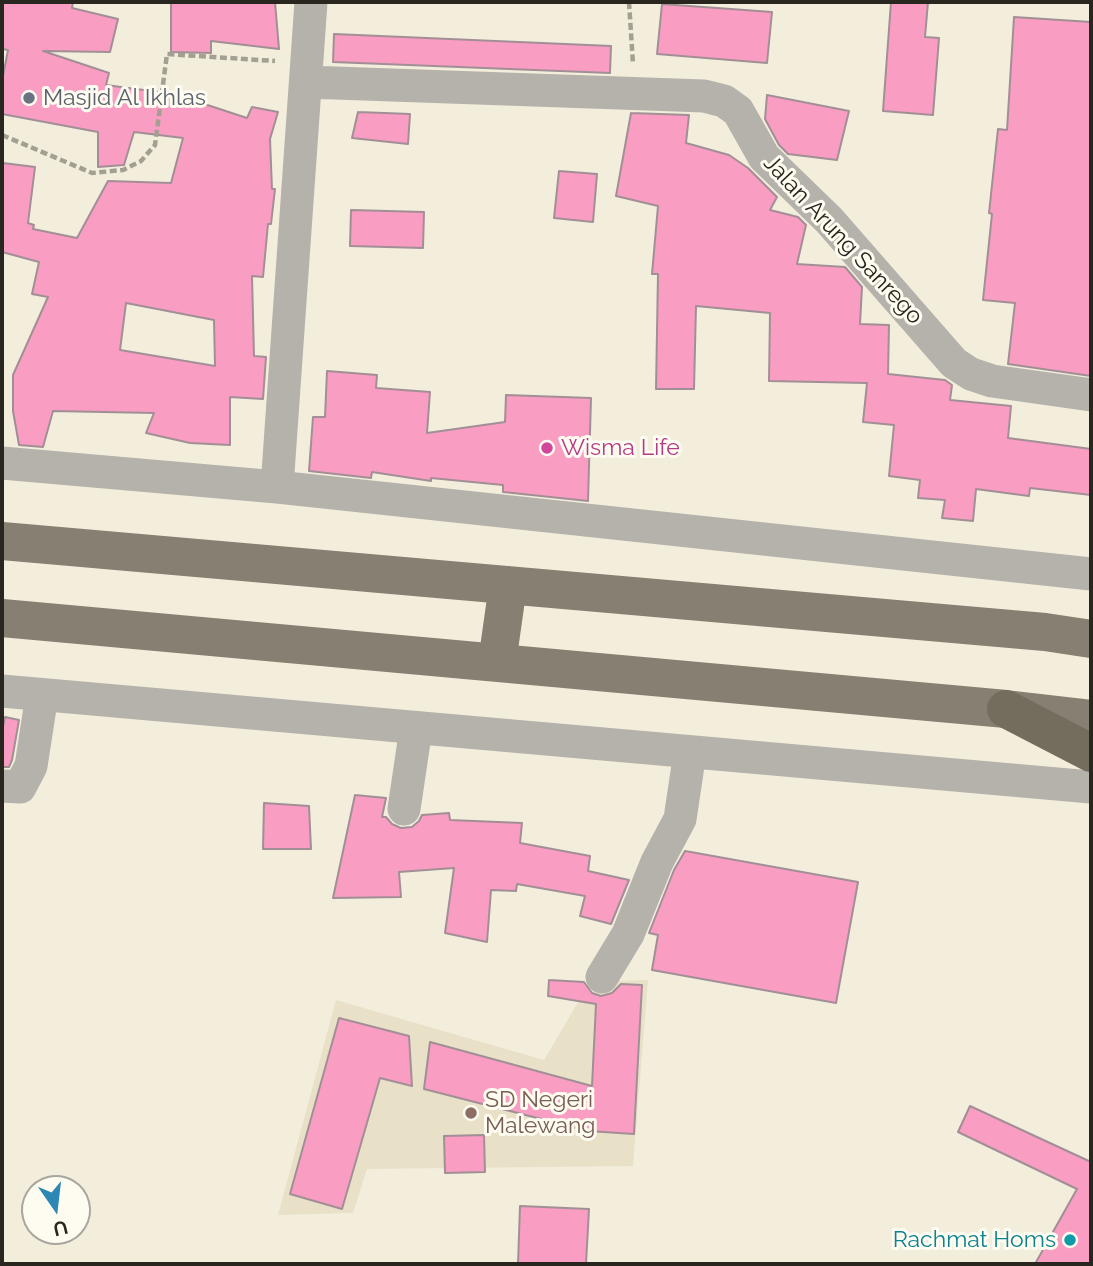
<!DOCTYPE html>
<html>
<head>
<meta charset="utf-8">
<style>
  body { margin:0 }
  #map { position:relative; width:1093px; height:1266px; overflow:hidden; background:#f3eedc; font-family:Raleway,sans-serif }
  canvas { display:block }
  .frame { position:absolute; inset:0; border:4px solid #28261f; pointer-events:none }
  .north { position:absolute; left:21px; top:1175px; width:70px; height:70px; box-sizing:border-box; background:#fefbf1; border:2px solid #a8a69d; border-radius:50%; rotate:166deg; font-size:19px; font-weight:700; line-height:28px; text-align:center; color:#28261f }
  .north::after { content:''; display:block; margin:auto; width:24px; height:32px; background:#2d87b4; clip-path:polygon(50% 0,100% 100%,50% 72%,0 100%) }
</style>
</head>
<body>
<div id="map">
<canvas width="1093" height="1266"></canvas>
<div class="frame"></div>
<div class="north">U</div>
</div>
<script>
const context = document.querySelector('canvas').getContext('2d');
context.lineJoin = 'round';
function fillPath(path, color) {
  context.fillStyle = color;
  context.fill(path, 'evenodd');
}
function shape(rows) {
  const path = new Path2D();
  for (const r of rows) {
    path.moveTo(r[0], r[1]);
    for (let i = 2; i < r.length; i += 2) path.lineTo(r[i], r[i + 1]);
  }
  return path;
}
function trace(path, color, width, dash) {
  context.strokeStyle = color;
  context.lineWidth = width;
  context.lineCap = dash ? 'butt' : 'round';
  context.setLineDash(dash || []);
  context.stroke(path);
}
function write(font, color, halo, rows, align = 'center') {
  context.font = font + ' Raleway,sans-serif';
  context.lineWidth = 6;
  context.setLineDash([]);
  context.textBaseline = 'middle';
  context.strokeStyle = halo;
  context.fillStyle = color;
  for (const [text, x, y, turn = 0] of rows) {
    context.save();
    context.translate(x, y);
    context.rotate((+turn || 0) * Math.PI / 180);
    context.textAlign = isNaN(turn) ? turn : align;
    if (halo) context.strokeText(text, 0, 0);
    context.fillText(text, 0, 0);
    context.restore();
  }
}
const built = shape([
  [648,980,633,1166,367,1169,353,1213,278,1215,336,1000,544,1060,590,982]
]);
const building = shape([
  [2,2,73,2,72,8,118,19,110,52,43,51,109,73,106,85,174,94,247,118,252,107,278,112,270,139,272,189,275,189,271,224,268,224,263,277,252,276,254,356,266,357,263,399,230,397,230,445,190,443,146,433,154,413,53,411,43,447,19,445,13,411,13,375,48,297,32,294,39,262,2,252,3,163,35,167,28,223,34,225,33,229,77,238,108,181,171,183,183,138,134,132,124,165,98,167,98,132,2,114,2,81,8,50,2,49,2,2],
  [126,303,214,320,215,366,120,350,126,303],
  [171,2,275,2,279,49,211,41,211,53,171,52,171,2],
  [891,2,928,2,925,37,939,38,933,115,883,111,891,2],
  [662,4,772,12,767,63,657,54,662,4],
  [1014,17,1091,22,1091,376,1008,364,1015,303,983,300,992,214,989,213,998,129,1007,130,1014,17],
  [334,34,611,46,610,73,333,62,334,34],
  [767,95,849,111,837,160,788,154,779,145,765,119,767,95],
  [358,112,410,114,408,144,352,138,358,112],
  [631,113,689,115,686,143,729,155,748,168,777,197,770,210,798,217,806,225,797,264,845,267,862,287,860,324,889,325,888,374,945,380,952,385,950,400,1011,406,1008,438,1091,449,1091,495,1030,488,1029,496,976,489,973,521,942,518,945,500,918,498,920,480,889,476,894,425,863,422,867,383,769,381,770,313,696,306,694,389,656,389,658,274,652,274,658,206,616,196,631,113],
  [559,171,597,174,593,222,554,218,559,171],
  [351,210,424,212,423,248,350,246,351,210],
  [327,371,377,375,376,388,430,392,427,433,505,422,506,395,591,398,588,501,503,492,503,485,431,478,431,481,372,472,371,478,309,471,313,417,325,417,327,371],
  [5,717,19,720,12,760,9,767,2,767,2,732,5,717],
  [355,795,386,798,382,817,386,817,392,824,401,828,412,827,419,821,422,815,449,813,450,820,522,823,520,843,590,856,588,871,629,880,611,924,580,916,585,896,517,884,516,891,491,890,487,942,445,933,454,868,399,872,401,897,333,898,355,795],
  [264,803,309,806,311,849,263,849,264,803],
  [685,851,858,882,836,1003,652,970,658,935,649,933,674,870,685,851],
  [549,980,584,982,592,993,601,996,612,993,621,984,642,985,634,1134,588,1131,424,1089,430,1042,592,1086,596,1004,548,996,549,980],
  [339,1018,409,1036,412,1086,380,1078,342,1209,290,1194,339,1018],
  [970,1106,1091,1162,1091,1264,1035,1264,1077,1189,958,1132,970,1106],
  [484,1135,485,1172,445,1173,444,1136,484,1135],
  [520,1206,589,1209,586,1264,518,1264,520,1206]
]);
const path = shape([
  [629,2,633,64],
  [2,135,92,173,123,170,141,161,155,145,167,54,275,61]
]);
const minor = shape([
  [307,82,704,96,724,101,738,111,764,157,829,220,954,363,971,374,992,381,1091,395],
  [2,463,277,487,1091,574],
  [277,487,311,2],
  [2,691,1091,787],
  [2,786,20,787,31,766,42,695],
  [404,809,416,728],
  [602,977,628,934,657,862,680,819,690,752]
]);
const major = shape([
  [2,541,1045,632,1091,639],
  [2,618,1006,709,1091,719],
  [497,663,508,585]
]);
const highway = shape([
  [1006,709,1091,753]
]);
const markers = [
  [29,98,7,"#6b7280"],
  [547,448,7,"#d1479c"],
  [471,1113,7,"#8d6e63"],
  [1070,1240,7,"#0f9aa8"]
];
const worshipNames = [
  ["Masjid Al Ikhlas",43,98]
];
const streetNames = [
  ["Jalan Arung Sanrego",843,240,47]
];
const hotelNames = [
  ["Wisma Life",561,448]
];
const educationNames = [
  ["SD Negeri",485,1100],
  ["Malewang",485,1126]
];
const cultureNames = [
  ["Rachmat Homs",1056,1240]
];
fillPath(built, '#e8e1c8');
fillPath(building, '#f99dc2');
trace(building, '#a28f96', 2);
trace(path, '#a3a092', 4.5, [7, 3.5]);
trace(minor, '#b5b2ab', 33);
trace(major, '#867f72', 38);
trace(highway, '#746d5e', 38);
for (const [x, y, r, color] of markers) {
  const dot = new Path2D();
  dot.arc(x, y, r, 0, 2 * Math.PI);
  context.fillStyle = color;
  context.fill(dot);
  trace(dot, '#fefbf1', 2.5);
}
write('23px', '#5b616d', '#fefbf1', worshipNames, 'left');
write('23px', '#28261f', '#fefbf1', streetNames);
write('23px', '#b23c85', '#fefbf1', hotelNames, 'left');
write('23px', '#785e54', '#fefbf1', educationNames, 'left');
write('23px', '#0d838f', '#fefbf1', cultureNames, 'right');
</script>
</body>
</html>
